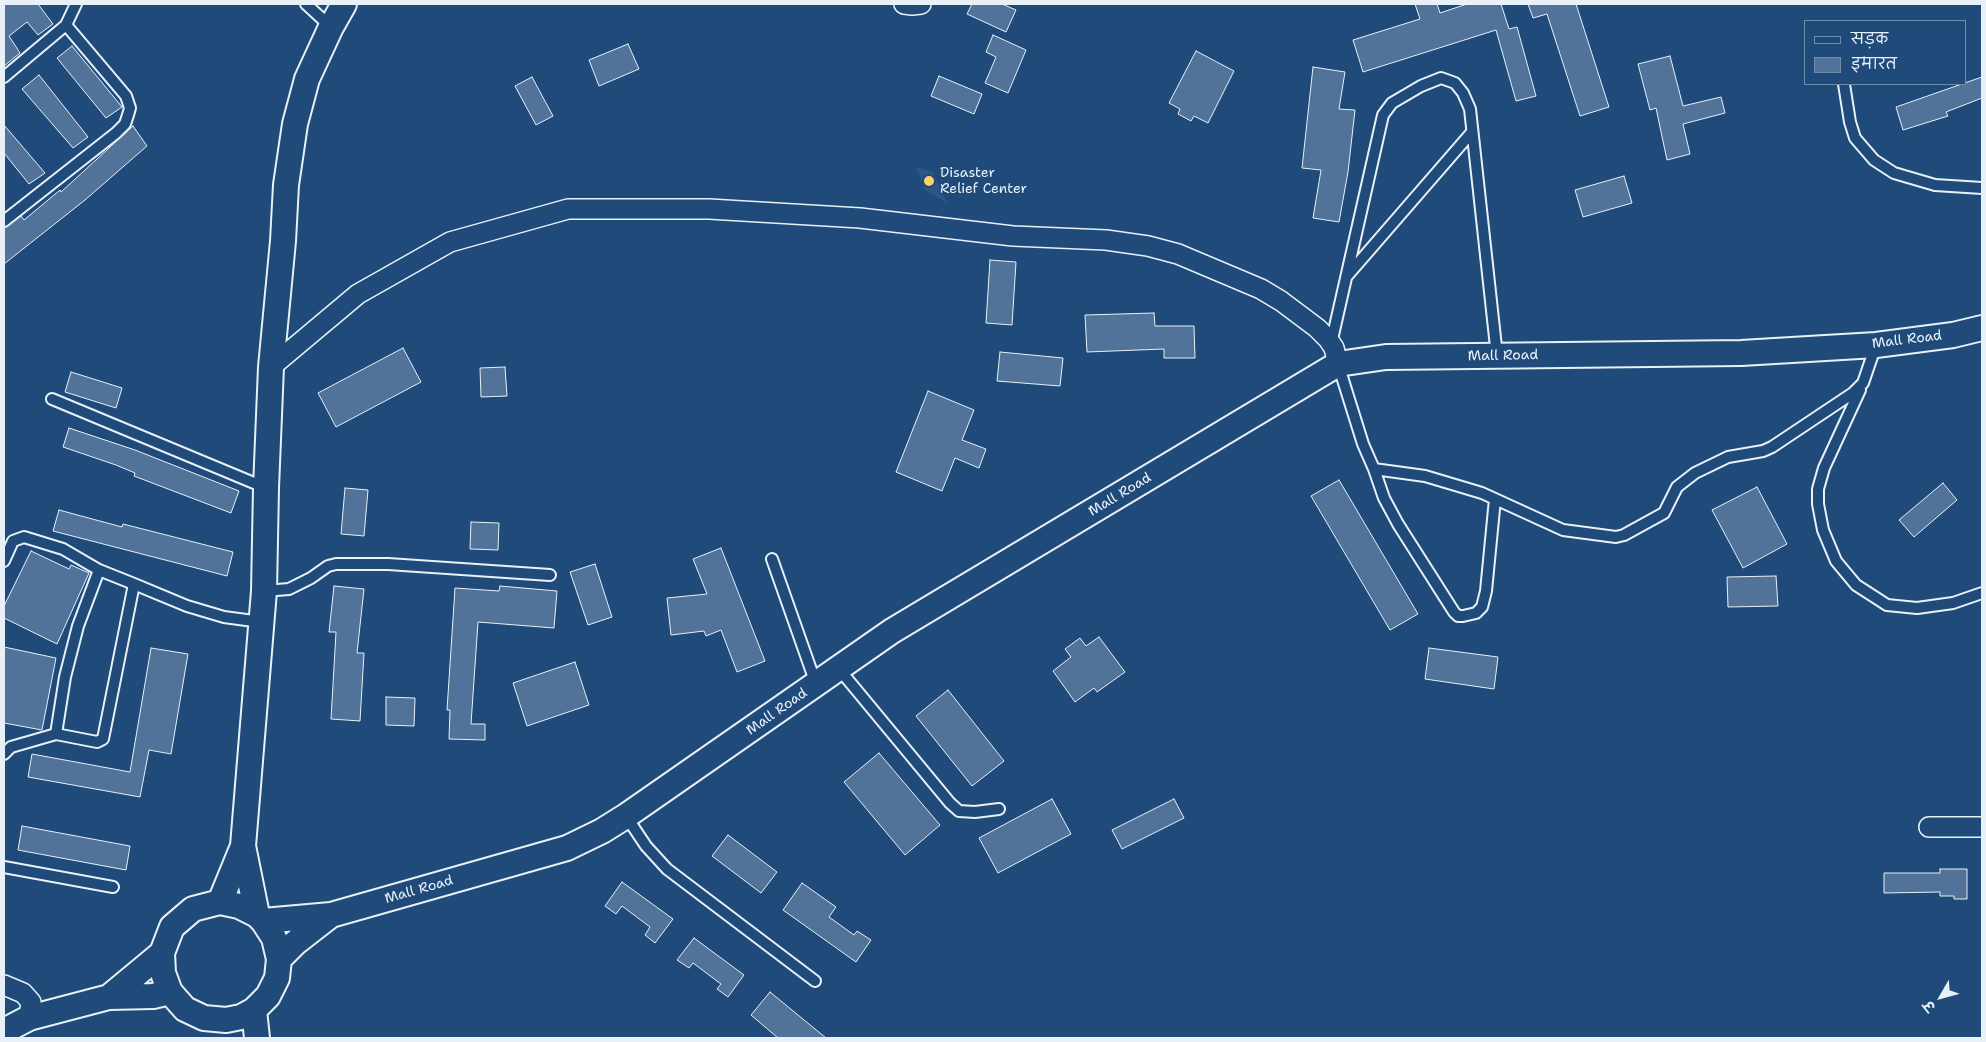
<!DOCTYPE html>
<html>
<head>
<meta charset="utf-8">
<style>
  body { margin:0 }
  #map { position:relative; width:1986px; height:1042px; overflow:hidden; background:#1f4a7a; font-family:"Shantell Sans","Playpen Sans Deva",sans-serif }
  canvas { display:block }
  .frame { position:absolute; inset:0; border:5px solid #e8f1f8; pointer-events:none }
  .legend { position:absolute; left:1804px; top:20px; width:162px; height:65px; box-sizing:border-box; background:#1f4a7a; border:1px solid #6f8dac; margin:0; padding:6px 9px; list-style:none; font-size:15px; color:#e8f1f8 }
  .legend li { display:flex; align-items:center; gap:10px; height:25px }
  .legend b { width:25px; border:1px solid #6f8dac }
  .north { position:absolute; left:1916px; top:972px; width:50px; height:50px; -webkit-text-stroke:4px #1f4a7a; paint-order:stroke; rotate:232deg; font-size:14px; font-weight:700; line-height:20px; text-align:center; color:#e8f1f8 }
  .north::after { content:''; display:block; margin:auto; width:18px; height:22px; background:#e8f1f8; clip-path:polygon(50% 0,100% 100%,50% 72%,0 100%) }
</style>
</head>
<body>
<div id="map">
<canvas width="1986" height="1042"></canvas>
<div class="frame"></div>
<ul class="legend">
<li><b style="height:6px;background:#1f4a7a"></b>सड़क</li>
<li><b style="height:14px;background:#517399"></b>इमारत</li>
</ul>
<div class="north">उ</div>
</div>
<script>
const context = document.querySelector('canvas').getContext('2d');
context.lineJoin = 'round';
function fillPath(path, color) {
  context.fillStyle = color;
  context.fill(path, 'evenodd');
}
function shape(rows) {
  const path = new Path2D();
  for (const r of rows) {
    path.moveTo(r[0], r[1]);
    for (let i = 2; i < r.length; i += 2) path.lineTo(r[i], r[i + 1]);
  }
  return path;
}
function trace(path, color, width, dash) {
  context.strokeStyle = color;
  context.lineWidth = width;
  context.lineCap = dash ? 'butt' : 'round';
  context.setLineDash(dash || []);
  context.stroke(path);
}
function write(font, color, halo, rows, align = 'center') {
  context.font = font + ' "Shantell Sans",sans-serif';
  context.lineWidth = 4;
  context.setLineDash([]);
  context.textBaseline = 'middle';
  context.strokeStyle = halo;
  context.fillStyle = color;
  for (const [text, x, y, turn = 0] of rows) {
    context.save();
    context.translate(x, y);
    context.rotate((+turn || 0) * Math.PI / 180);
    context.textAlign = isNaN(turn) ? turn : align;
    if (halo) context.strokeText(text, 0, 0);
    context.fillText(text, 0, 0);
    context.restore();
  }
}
const built = shape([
  [916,167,933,172,947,203,925,190]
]);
const building = shape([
  [4,4,38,4,53,24,38,35,27,22,9,36,20,53,4,66,4,4],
  [972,4,1002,4,1016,10,1006,32,967,14,972,4],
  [1415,4,1437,4,1440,13,1467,4,1501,4,1509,29,1517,27,1536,96,1516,101,1496,30,1363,72,1353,40,1420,19,1415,4],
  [1528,4,1576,4,1609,107,1580,116,1547,14,1533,18,1528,4],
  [993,35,1026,50,1008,93,985,83,996,57,986,52,993,35],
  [628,44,639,69,599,86,589,60,628,44],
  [72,46,122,107,106,118,57,58,72,46],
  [1196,51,1234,71,1208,123,1194,116,1191,121,1178,114,1180,109,1169,103,1196,51],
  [1670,56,1683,106,1721,97,1725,113,1683,124,1690,154,1667,160,1656,108,1650,110,1638,64,1670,56],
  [1313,67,1345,72,1339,109,1355,110,1348,172,1339,222,1313,218,1321,170,1302,168,1313,67],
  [39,75,88,137,73,148,22,89,39,75],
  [939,76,982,94,974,114,931,96,939,76],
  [532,77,553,116,536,125,515,86,532,77],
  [1982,77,1982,98,1946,112,1948,116,1903,130,1896,107,1982,77],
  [4,125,45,173,29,184,4,153,4,125],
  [133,126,147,146,85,200,4,264,4,228,21,216,24,220,60,190,61,192,133,126],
  [1624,176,1632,203,1583,217,1575,190,1624,176],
  [990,260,1016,262,1012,325,986,323,990,260],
  [1154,313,1155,326,1194,326,1195,358,1164,358,1164,349,1087,352,1085,315,1154,313],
  [403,348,421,382,336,427,318,393,403,348],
  [1000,352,1063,358,1060,386,997,381,1000,352],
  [505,367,507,396,481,397,480,368,505,367],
  [71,372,122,388,116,408,65,392,71,372],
  [928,391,974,410,962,440,986,449,979,468,955,458,942,491,896,472,928,391],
  [69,428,135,450,239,491,231,513,134,476,135,473,116,465,63,447,69,428],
  [1339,480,1418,614,1390,630,1311,496,1339,480],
  [1943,483,1957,500,1914,537,1899,520,1943,483],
  [1757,487,1787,544,1743,568,1712,510,1757,487],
  [345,488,368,490,364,536,341,534,345,488],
  [59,510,122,527,123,524,233,552,227,576,53,531,59,510],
  [471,522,499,523,498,550,470,549,471,522],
  [721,548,765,661,737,672,721,630,706,636,704,631,671,635,667,598,707,594,693,559,721,548],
  [31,551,69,569,71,565,89,573,57,644,4,618,4,606,31,551],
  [595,564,612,617,588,625,570,572,595,564],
  [1776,576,1778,606,1728,607,1727,577,1776,576],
  [334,586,364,589,357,653,364,653,360,721,331,719,336,632,329,632,334,586],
  [500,586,557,591,554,628,478,622,471,724,485,724,485,740,449,739,450,710,447,710,455,588,499,591,500,586],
  [1099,637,1125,672,1097,692,1094,688,1075,702,1053,671,1071,657,1065,649,1080,638,1086,646,1099,637],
  [4,647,56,658,42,730,4,723,4,647],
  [151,648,188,654,171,754,149,750,140,797,28,777,32,754,130,772,151,648],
  [1429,648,1498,657,1494,689,1425,679,1429,648],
  [575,662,589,705,527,726,513,683,575,662],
  [948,690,1004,761,972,786,916,716,948,690],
  [386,697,415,698,414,726,386,725,386,697],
  [879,753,940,825,905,855,844,782,879,753],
  [1052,799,1071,834,998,873,979,838,1052,799],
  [1174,799,1184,818,1122,849,1112,830,1174,799],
  [22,826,130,846,126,870,18,850,22,826],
  [728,835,777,872,761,893,712,856,728,835],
  [1940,869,1967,869,1967,899,1954,899,1954,896,1940,896,1940,892,1884,893,1884,873,1940,873,1940,869],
  [622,882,673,919,655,943,645,935,650,927,622,906,616,914,605,906,622,882],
  [802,883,836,907,829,917,854,935,857,931,871,940,856,962,783,910,802,883],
  [694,938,744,975,728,997,717,989,721,984,693,963,689,968,677,960,694,938],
  [770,992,826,1038,778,1038,751,1015,770,992]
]);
const service = shape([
  [306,4,331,27],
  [4,77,66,25,76,4],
  [1844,84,1850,122,1855,138,1874,160,1894,173,1935,185,1982,188],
  [4,221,116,133,125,124,128,115,130,108,126,96,66,25],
  [1347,276,1472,132],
  [1331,344,1383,115,1392,103,1421,86,1441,78,1455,83,1463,93,1470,109,1497,356],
  [1338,364,1363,444,1374,469,1384,498,1398,524,1454,612,1458,616,1463,616,1476,613,1482,607,1486,591,1495,499],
  [1860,390,1824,468,1818,489,1818,504,1823,530,1836,561,1856,585,1887,605,1917,608,1953,603,1982,593],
  [52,399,266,488],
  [1374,469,1425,476,1482,493,1563,530,1616,537,1624,535,1664,513,1677,487,1695,473,1728,457,1763,451,1772,447,1853,393,1863,383,1876,345],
  [772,559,816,684],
  [4,561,13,541,24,537,63,549,99,570],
  [134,584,103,739,97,742,56,734,65,677,78,626,99,570,134,584,187,606,224,617,261,622],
  [264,591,289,589,311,578,328,566,336,564,388,564,550,575],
  [839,669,950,803,959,811,975,812,999,809],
  [4,754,11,747,56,734],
  [626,816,646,846,667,869,815,981],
  [4,867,113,887]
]);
const minor = shape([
  [904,4,912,5,921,4],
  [271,367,358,294,450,242,568,209,709,209,860,218,1013,236,1106,240,1148,246,1178,254,1261,289,1281,301,1317,328,1328,339,1334,348,1338,364],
  [1929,827,1982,827],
  [4,985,23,993,31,1002,29,1018]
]);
const tertiary = shape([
  [220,902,243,846],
  [257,915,243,846,264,591,266,488,271,367,283,241,286,185,295,124,307,79,331,27,344,4],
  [263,921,331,915,567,848,602,831,626,816,892,631,1338,364,1386,357,1741,353,1876,345,1953,335,1982,328],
  [279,959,295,943,331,915],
  [109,997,162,953,172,927,193,909,220,902,239,906,257,915,263,921,274,938,279,959,277,978,268,996,254,1010,241,1017,226,1020,204,1018,185,1009,170,992,163,973,162,953],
  [254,1010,257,1038],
  [4,1031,29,1018,109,997,153,996,170,992]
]);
const markers = [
  [929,181,6,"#ffd166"]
];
const poiNames = [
  ["Disaster",940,173],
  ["Relief Center",940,189]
];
const streetNames = [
  ["Mall Road",1907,340,-7],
  ["Mall Road",1503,356,-1],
  ["Mall Road",1120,495,-31],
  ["Mall Road",777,712,-35],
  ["Mall Road",419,890,-16]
];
fillPath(built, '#2e5683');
fillPath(building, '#517399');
trace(building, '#e8f1f8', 1);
trace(service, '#e8f1f8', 14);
trace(minor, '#e8f1f8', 22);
trace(tertiary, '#e8f1f8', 28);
trace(service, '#1f4a7a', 10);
trace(minor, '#1f4a7a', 19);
trace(tertiary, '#1f4a7a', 24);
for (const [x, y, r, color] of markers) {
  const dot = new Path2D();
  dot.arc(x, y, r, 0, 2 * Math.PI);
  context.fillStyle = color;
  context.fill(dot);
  trace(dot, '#1f4a7a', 2);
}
write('14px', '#e8f1f8', '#1f4a7a', poiNames, 'left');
write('14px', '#e8f1f8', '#1f4a7a', streetNames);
</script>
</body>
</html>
